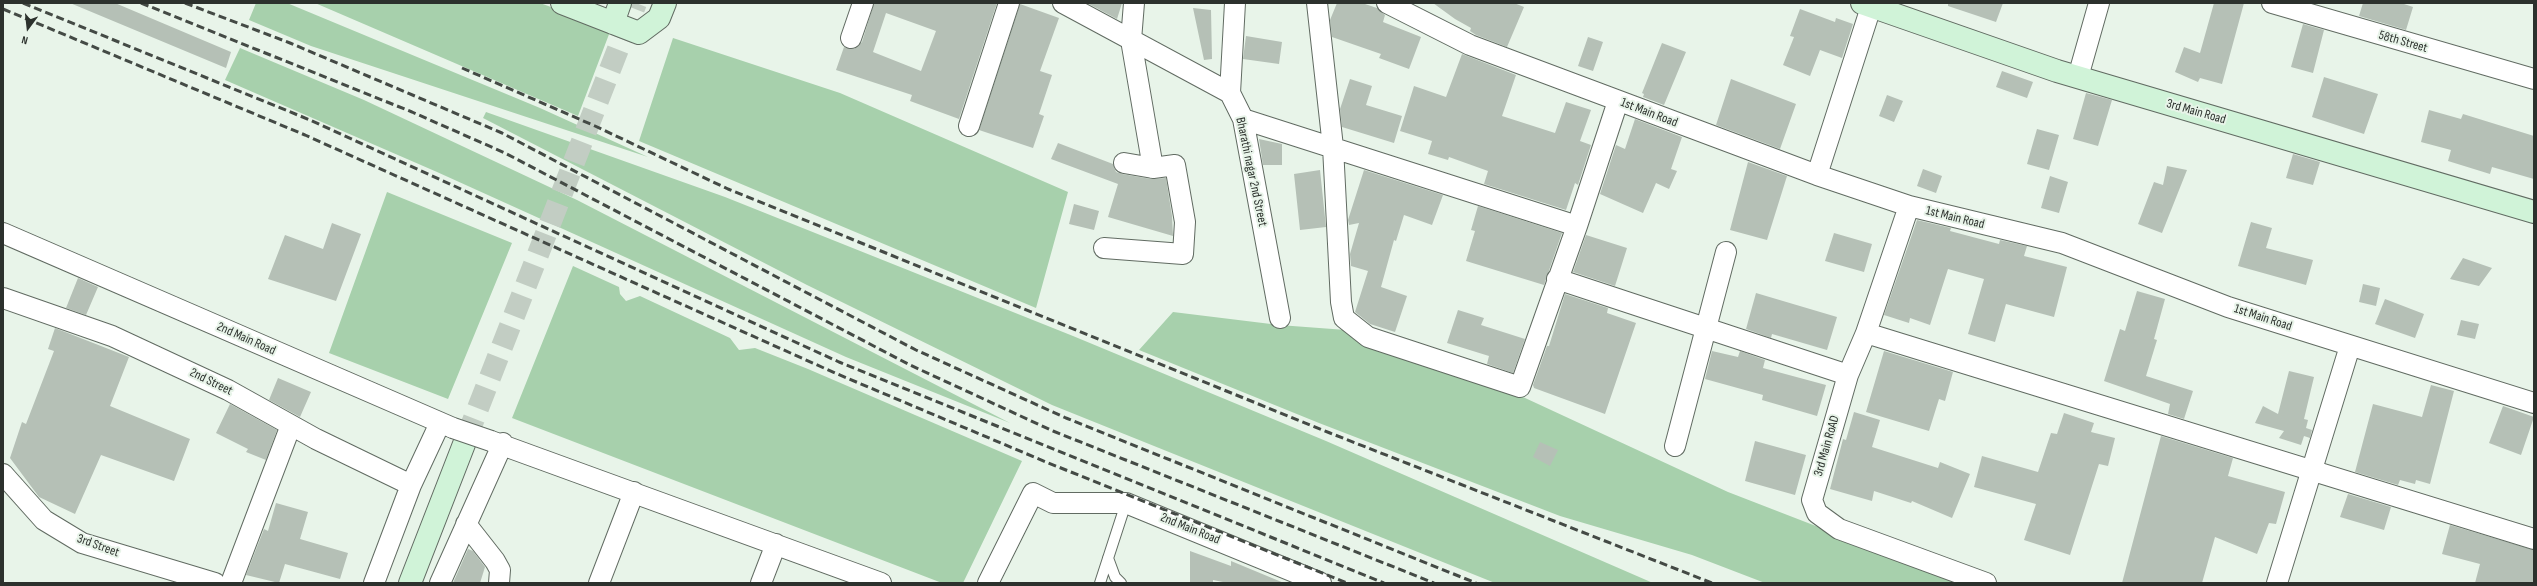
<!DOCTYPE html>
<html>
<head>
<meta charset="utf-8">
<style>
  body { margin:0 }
  #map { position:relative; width:2537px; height:586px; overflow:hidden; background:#e8f4e9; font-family:"Sofia Sans Condensed",sans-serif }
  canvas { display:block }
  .frame { position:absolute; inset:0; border:4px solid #2c312d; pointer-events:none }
  .north { position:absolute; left:8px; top:8px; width:40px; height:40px; -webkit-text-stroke:3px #e8f4e9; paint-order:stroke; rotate:195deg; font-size:11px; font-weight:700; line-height:16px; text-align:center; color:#2c312d }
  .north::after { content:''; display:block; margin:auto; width:14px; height:18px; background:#2c312d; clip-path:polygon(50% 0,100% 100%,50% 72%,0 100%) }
</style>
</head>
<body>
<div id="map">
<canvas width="2537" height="586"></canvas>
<div class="frame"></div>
<div class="north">N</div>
</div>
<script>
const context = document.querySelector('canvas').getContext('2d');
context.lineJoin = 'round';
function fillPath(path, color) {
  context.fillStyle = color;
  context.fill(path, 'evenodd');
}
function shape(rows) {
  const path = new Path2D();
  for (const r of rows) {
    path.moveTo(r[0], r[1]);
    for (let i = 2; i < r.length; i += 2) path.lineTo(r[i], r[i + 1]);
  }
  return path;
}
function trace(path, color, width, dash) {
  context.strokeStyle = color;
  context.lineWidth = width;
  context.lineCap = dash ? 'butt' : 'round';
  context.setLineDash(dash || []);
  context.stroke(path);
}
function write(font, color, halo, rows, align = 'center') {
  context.font = font + ' "Sofia Sans Condensed",sans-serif';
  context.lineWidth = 4;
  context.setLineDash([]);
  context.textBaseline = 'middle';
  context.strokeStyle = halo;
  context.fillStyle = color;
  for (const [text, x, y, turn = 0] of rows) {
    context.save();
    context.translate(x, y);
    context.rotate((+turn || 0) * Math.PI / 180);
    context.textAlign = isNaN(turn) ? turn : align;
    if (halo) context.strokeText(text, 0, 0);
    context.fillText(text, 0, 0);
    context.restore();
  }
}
const green = shape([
  [256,3,287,3,540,108,648,157,311,46,249,20],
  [315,3,540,3,611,29,578,116],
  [673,38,840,93,1068,192,1036,308,639,141],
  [240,48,364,100,577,200,1010,423,846,357,437,172,225,80],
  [486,112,725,197,1073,336,1326,441,1653,583,1495,583,1052,405,807,285,483,118],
  [387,192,512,243,448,399,329,353],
  [573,266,619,287,620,294,626,301,640,296,730,338,739,350,755,348,808,369,1022,461,963,583,942,583,512,418],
  [1173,312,1279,325,1346,330,1510,391,1728,492,1963,583,1765,583,1692,555,1560,516,1319,423,1139,350]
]);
const building = shape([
  [70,3,115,3,231,52,226,68],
  [874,3,997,3,959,119,910,101,912,95,836,70,844,47,854,49,862,42],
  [886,13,936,31,921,71,873,52],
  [1087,3,1122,3,1117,19],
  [1337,3,1362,3,1377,8,1385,15,1383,22,1421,37,1409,69,1379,58,1381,54,1332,37,1330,20],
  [1433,3,1514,3,1524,7,1507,47,1476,35,1470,31,1471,28,1455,19],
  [1948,3,2003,3,1996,22,1948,6],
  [2214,3,2244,3,2222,84,2200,78,2198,82,2175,72,2184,47,2200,53],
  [2363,3,2401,3,2413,7,2406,30,2359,16],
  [1020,4,1059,18,1040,71,1052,75,1039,114,1044,116,1033,148,979,130],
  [1193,8,1211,10,1212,59,1204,60],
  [1800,9,1835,22,1836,18,1853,24,1842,58,1820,50,1810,76,1783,65,1794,37,1790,36],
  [2303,24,2324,30,2313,73,2291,67],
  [1246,36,1282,42,1279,64,1243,59],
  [1588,37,1603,42,1593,71,1578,66],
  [1662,43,1686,52,1664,105,1643,97,1644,94,1642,93],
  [1462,54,1516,75,1502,116,1555,133,1566,102,1591,110,1580,141,1591,145,1578,185,1575,183,1566,210,1484,184,1488,171,1449,157,1448,160,1428,154,1432,141,1400,131,1414,86,1446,97],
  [2002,71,2033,82,2027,98,1996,87],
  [2324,77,2378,94,2364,134,2312,117],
  [1350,79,1372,86,1366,105,1402,116,1394,143,1342,127,1340,109],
  [1731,79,1796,104,1780,149,1716,125],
  [2086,93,2112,100,2098,146,2073,139],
  [1887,95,1903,101,1894,122,1879,116],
  [2429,110,2461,119,2463,114,2534,136,2534,179,2492,167,2490,174,2448,161,2451,150,2421,142],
  [1635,119,1682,137,1671,169,1677,171,1669,189,1656,183,1643,213,1600,194,1616,145,1625,149],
  [2037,129,2059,135,2049,170,2027,164],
  [1259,139,1282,144,1282,165,1263,165],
  [1058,143,1113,164,1116,172,1122,174,1151,179,1166,178,1172,216,1173,236,1108,217,1118,184,1051,159],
  [2293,154,2320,162,2313,185,2286,178],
  [1748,162,1787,176,1767,240,1730,230],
  [2167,166,2187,170,2162,233,2138,224,2154,182,2163,185],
  [1923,169,1942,176,1936,193,1917,186],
  [1320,170,1326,227,1300,230,1294,174],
  [1364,170,1443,195,1432,225,1404,215,1396,241,1394,240,1381,287,1407,296,1395,332,1370,324,1355,312,1368,271,1351,266,1350,254,1359,223,1349,225,1348,220],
  [2050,176,2068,182,2059,213,2041,208],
  [1074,204,1099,211,1094,230,1069,224],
  [1478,206,1562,233,1544,285,1466,261,1475,231,1471,230],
  [1917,220,1951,228,1950,231,1999,244,2000,240,2027,246,2024,256,2067,267,2054,317,2006,304,1995,342,1968,334,1984,279,1948,269,1930,325,1910,318,1909,323,1884,315],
  [2251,222,2272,228,2266,248,2313,260,2306,285,2238,266],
  [332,223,361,234,336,301,268,279,285,235,323,249],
  [1834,233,1872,244,1864,272,1825,261],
  [1586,235,1627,248,1615,286,1573,272],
  [2463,258,2492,268,2479,286,2450,279],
  [78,278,98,287,86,315,66,308],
  [2363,284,2380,288,2376,306,2359,302],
  [2137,291,2165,299,2154,339,2157,340,2146,376,2193,391,2184,419,2168,414,2170,404,2104,381,2120,329,2125,331],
  [1756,293,1837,317,1827,350,1772,334,1771,338,1746,329],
  [1565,294,1608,308,1607,313,1636,323,1605,414,1534,388,1533,385,1547,346,1549,346],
  [2385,299,2424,314,2415,338,2375,324],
  [1458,310,1484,318,1481,325,1525,339,1513,373,1487,364,1489,356,1447,343],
  [2461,320,2479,324,2475,339,2457,335],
  [55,328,129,357,110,406,190,439,174,481,101,455,75,514,39,497,10,458,22,422,26,424,54,351,48,349],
  [1712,351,1738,357,1740,351,1765,360,1763,368,1826,385,1817,416,1762,400,1763,395,1705,379],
  [1884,351,1953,372,1945,401,1939,399,1929,431,1866,412],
  [2289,371,2314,377,2304,419,2308,420,2306,428,2312,430,2310,438,2304,436,2301,445,2279,438,2284,431,2255,423,2263,406,2278,414],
  [278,378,311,392,300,417,269,400],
  [2431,385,2454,391,2430,484,2416,480,2415,484,2400,480,2398,485,2355,472,2373,404,2422,417],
  [230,404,277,430,266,460,246,452,248,449,216,433],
  [2503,406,2534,417,2521,455,2489,443],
  [1854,412,1880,420,1872,447,1938,468,1940,462,1970,474,1952,518,1912,501,1911,503,1874,491,1872,501,1830,489,1843,439,1846,440],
  [2064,413,2094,423,2091,432,2115,438,2108,466,2099,464,2070,555,2024,540,2036,504,1974,487,1982,456,2038,472,2051,433,2057,434],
  [2161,436,2233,458,2228,476,2285,492,2276,524,2269,523,2257,554,2215,537,2202,583,2122,583],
  [1755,441,1806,455,1795,495,1745,481],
  [1540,442,1558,450,1550,466,1533,457],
  [2348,494,2391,507,2384,530,2340,517],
  [276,503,308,512,300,539,348,553,340,579,285,564,279,583,246,575,264,529,268,531],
  [2450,525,2534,550,2534,583,2475,583,2480,564,2442,554],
  [468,549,473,551,485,567,480,583,453,583],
  [1190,551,1231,566,1231,561,1284,583,1228,583,1213,580,1213,583,1190,583]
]);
const secondaryTunnel = shape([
  [466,439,636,3]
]);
const lane = shape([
  [1108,558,1115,577,1121,583],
  [1100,583,1126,503]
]);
const street = shape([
  [1063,3,1230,93],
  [1134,3,1131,40,1153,168],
  [1235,3,1230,93,1243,119,1280,318],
  [1317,3,1333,147,1341,302,1344,318,1368,337,1520,387,1577,226],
  [1387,3,1470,45,1817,175,1909,206,2062,243,2228,307,2534,403],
  [2272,3,2534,79],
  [851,38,863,3],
  [2078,77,2099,3],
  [1243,119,1577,226,1618,101],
  [969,126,1009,3],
  [1817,175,1871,7],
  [1909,206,1866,333,1848,375,1812,500,1817,513,1839,529,1986,583],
  [3,233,453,428],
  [1104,248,1183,254,1185,222,1175,165,1153,168,1124,163],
  [1557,279,1848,375],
  [3,298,112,336,228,390,316,439,411,485],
  [1866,333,2534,539],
  [491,441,881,583],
  [1675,446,1726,252],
  [3,474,44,520,82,543,215,583],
  [466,524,495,561,500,570,499,583],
  [231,583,291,425],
  [374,583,411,485,440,423],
  [440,583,503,443],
  [599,583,634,492],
  [761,583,776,544],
  [988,583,1033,493,1053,503,1126,503,1321,583],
  [2277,583,2350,346]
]);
const secondary = shape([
  [562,3,639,33,659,18,665,3],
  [1862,3,2057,71,2534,212],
  [613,23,620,3],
  [410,583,466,439]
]);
const rail = shape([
  [23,3,310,120,839,362,1384,583],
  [141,3,412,112,505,153,910,365,1053,431,1434,583],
  [185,3,290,43,502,133,916,350,1066,418,1476,583],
  [3,9,305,135,835,373,1046,462,1347,583],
  [462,68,595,126,728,189,1330,433,1712,583]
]);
const streetBridge = shape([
  [453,428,491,441]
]);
const streetNames = [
  ["58th Street",2403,42,16],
  ["3rd Main Road",2196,112,16],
  ["1st Main Road",1649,113,21],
  ["Bharathi nagar 2nd Street",1251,172,78],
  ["1st Main Road",1955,218,14],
  ["1st Main Road",2263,318,18],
  ["2nd Main Road",246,339,24],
  ["2nd Street",211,382,26],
  ["3rd Main RoAD",1827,446,-74],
  ["2nd Main Road",1190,529,22],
  ["3rd Street",98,546,20]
];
fillPath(green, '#a7d0ac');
fillPath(building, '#b5c0b6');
trace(secondaryTunnel, '#c2cdc3', 22, [22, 11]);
trace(lane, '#616b62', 12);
trace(street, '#616b62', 22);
trace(secondary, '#616b62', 24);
trace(lane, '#fff', 10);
trace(street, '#fff', 20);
trace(secondary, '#d0f3d8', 22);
trace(rail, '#444a45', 3, [8, 4]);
trace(streetBridge, '#616b62', 22, []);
trace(streetBridge, '#fff', 20);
write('13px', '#2c312d', '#e8f4e9', streetNames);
</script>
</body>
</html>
